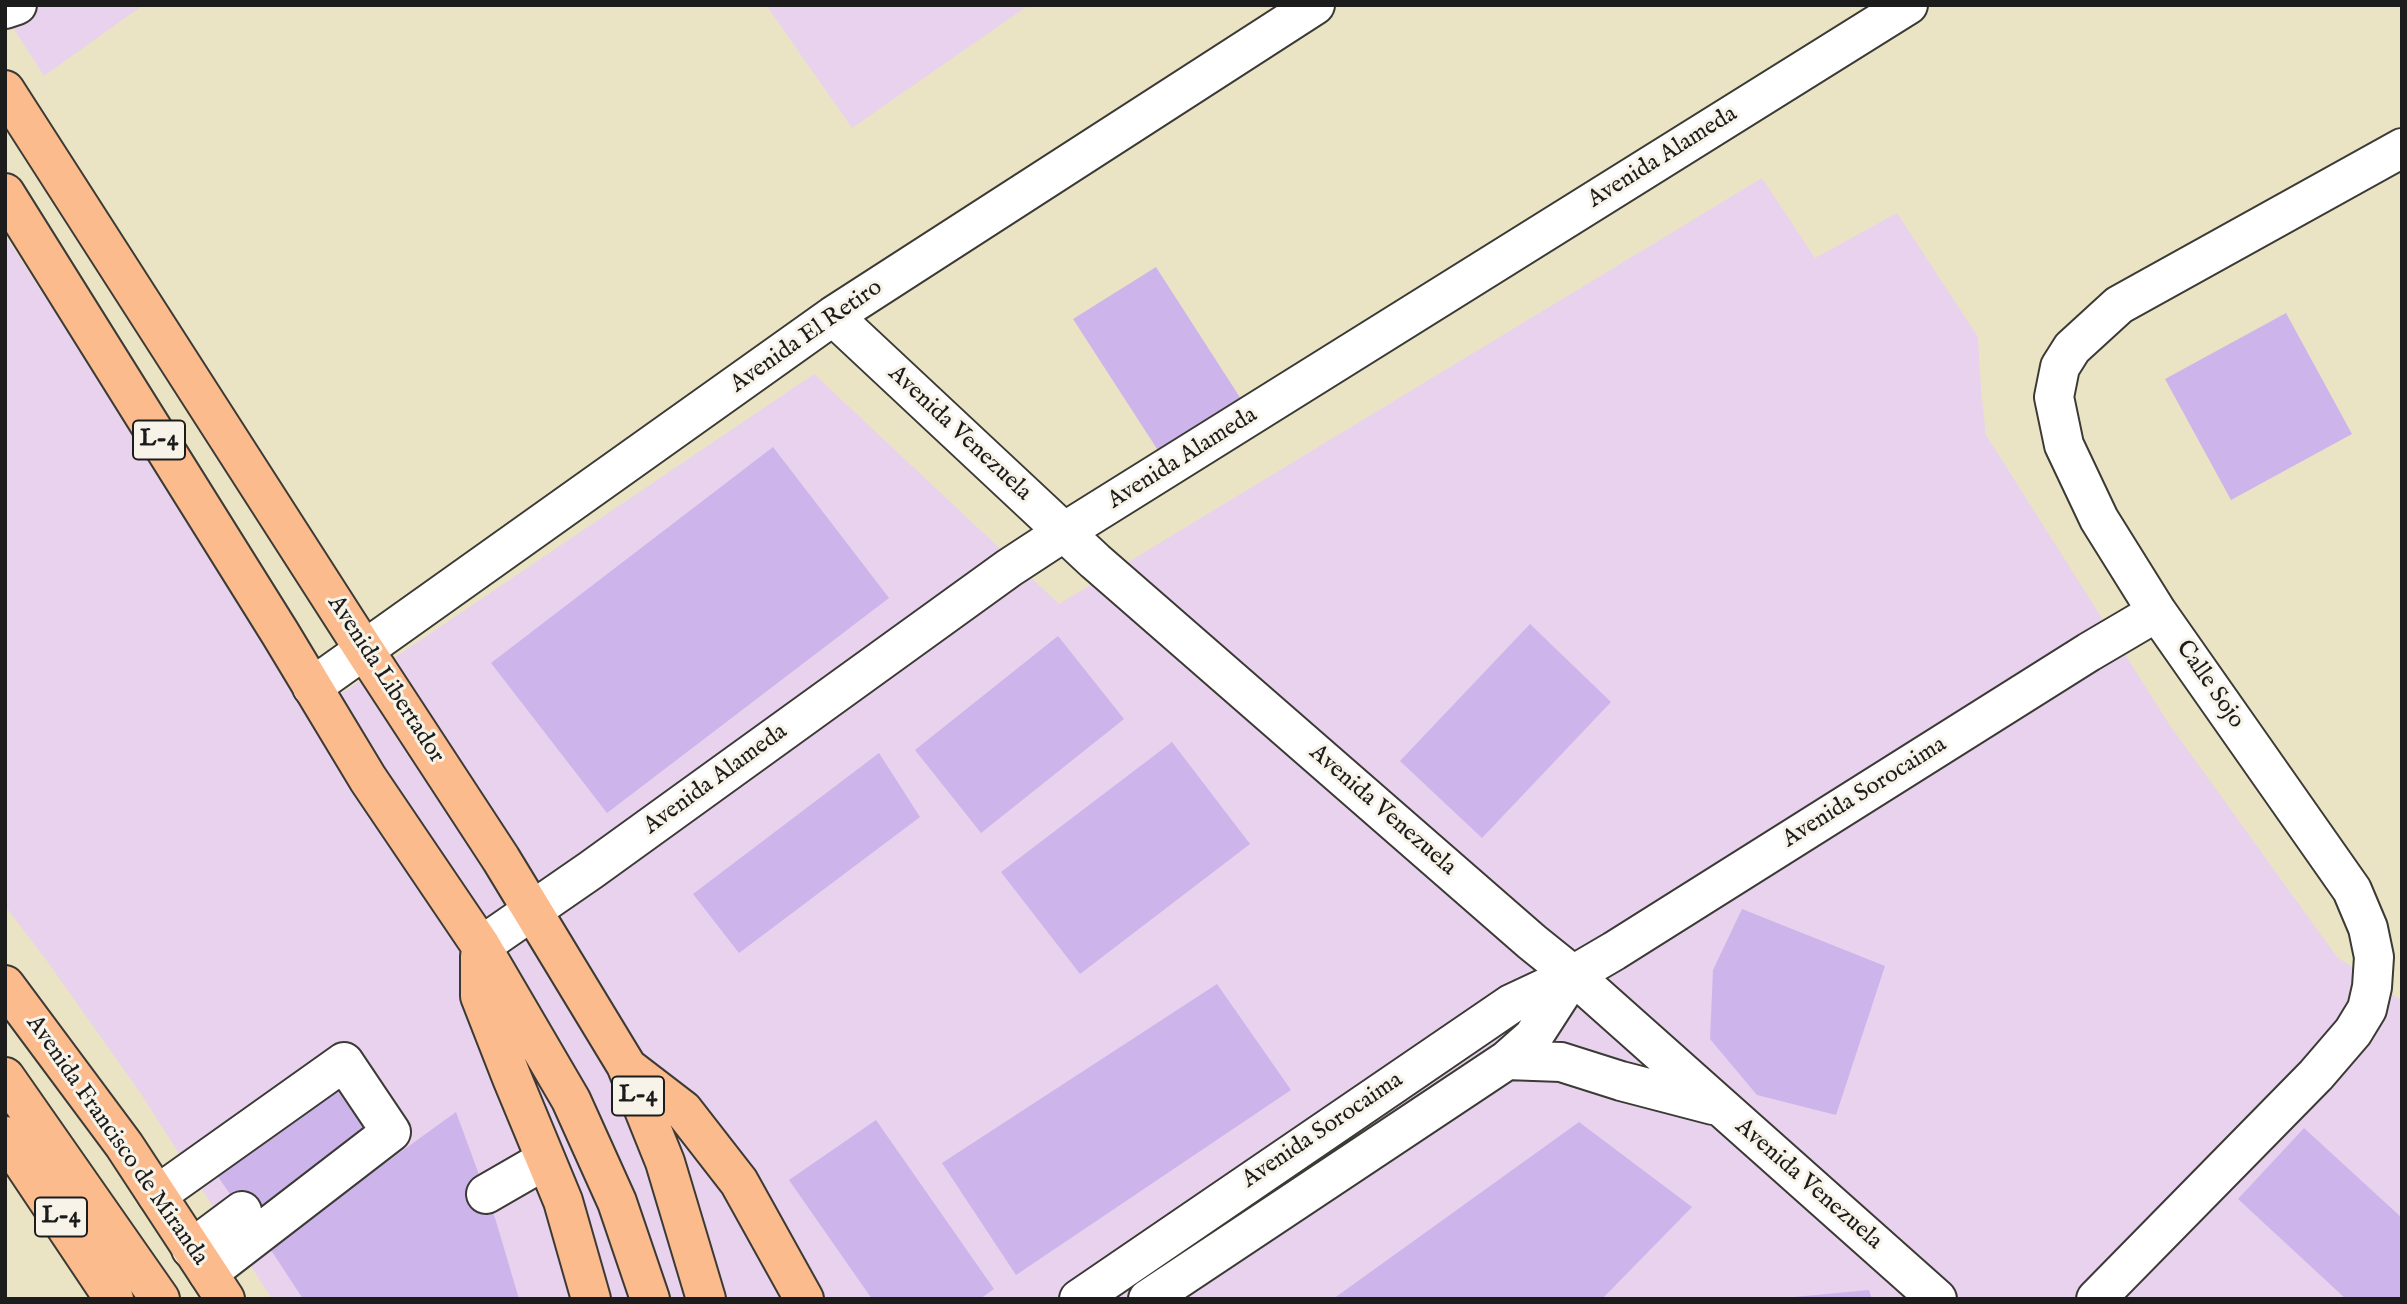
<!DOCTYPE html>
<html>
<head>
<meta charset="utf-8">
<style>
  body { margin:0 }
  #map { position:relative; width:2407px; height:1304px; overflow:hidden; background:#ebe4c4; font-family:"IM FELL English",serif }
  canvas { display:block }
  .frame { position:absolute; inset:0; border:7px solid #1c1c1c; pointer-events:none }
</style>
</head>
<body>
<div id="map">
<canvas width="2407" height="1304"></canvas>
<div class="frame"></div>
</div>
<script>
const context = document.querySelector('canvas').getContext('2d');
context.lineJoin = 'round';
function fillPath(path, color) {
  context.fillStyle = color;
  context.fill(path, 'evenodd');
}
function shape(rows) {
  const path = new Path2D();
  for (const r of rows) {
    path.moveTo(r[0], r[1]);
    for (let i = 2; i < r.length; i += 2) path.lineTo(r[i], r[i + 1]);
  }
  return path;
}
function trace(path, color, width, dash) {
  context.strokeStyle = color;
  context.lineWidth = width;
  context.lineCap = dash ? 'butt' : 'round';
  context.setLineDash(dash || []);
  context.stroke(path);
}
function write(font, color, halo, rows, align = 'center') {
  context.font = font + ' "IM FELL English",serif';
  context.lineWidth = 6;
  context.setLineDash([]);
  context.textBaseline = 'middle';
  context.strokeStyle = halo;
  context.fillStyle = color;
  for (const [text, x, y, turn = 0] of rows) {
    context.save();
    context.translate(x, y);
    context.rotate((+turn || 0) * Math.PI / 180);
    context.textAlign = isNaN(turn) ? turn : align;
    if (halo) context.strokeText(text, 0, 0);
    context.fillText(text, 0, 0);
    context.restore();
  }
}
const built = shape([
  [5,5,143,5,44,76,5,15],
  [766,5,1029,5,852,128],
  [1762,178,1815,258,1897,213,1978,337,1981,390,1986,435,2169,724,2337,957,2402,1001,2402,1299,272,1299,141,1094,47,961,5,906,5,235,193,525,311,714,814,374,1059,604]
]);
const building = shape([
  [1156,267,1241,399,1159,452,1073,319],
  [2286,313,2352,434,2231,500,2165,379],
  [773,447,889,598,607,813,491,663],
  [1530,624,1611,702,1482,838,1400,761],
  [1058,636,1124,719,981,833,915,750],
  [1172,742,1250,844,1080,974,1001,872],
  [879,753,920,817,739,953,693,894],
  [1742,909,1885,966,1836,1115,1757,1095,1710,1039,1713,970],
  [1217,984,1291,1090,1016,1275,942,1163],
  [333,1084,371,1139,250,1223,212,1168],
  [456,1112,496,1221,519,1299,303,1299,269,1247],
  [876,1120,994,1289,980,1299,872,1299,789,1180],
  [1579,1122,1692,1207,1602,1299,1333,1299],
  [2304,1128,2402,1218,2402,1299,2346,1299,2238,1199],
  [1869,1290,1872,1299,1794,1299,1794,1297]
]);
const minor = shape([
  [5,9,17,5],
  [833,316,1095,561,1532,942,1573,975,1937,1299],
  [312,687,833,316,1315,5],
  [481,946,591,870,1009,568,1064,532,1908,5],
  [1507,1060,1561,1062,1621,1081,1713,1105],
  [486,1194,545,1160],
  [157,1195,344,1062,391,1132,208,1273],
  [191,1249,242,1211],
  [1079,1299,1511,1004,1573,975,1614,951,2089,652,2157,612],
  [1148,1299,1507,1060,1533,1037,1573,975],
  [2096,1299,2316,1075,2353,1032,2367,1009,2372,987,2374,957,2368,928,2352,890,2157,612,2099,519,2064,445,2054,397,2060,367,2072,348,2119,305,2402,148]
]);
const major = shape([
  [5,90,365,651,501,859,626,1065,665,1162,706,1299],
  [5,193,280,633,368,779,481,946,571,1100,617,1202,650,1299],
  [480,956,480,996,512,1078,563,1201,591,1299],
  [5,985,124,1145,225,1299],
  [627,1067,683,1110,739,1182,804,1299],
  [5,1077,160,1299],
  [5,1136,114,1299]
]);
const shields = [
  [159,440,52],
  [638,1096,52],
  [61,1217,52]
];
const shieldNames = [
  ["L-4",159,440],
  ["L-4",638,1096],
  ["L-4",61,1217]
];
const streetNames = [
  ["Avenida Alameda",1663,158,-32],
  ["Avenida El Retiro",807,337,-35],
  ["Avenida Venezuela",959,434,43],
  ["Avenida Alameda",1183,459,-32],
  ["Avenida Libertador",385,680,57],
  ["Calle Sojo",2209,685,55],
  ["Avenida Alameda",716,780,-36],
  ["Avenida Sorocaima",1865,793,-32],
  ["Avenida Venezuela",1382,811,41],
  ["Avenida Sorocaima",1323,1131,-34],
  ["Avenida Francisco de Miranda",116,1141,55],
  ["Avenida Venezuela",1808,1185,41]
];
fillPath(built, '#e8d2ee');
fillPath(building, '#cdb5ec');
trace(minor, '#3b3a35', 42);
trace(major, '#3b3a35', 42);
trace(minor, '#fff', 38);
trace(major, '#fbbb8c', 38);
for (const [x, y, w] of shields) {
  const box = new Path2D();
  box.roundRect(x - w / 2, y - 19.5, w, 39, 5);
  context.fillStyle = '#f7f3e8';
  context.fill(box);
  trace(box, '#1c1c1c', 2);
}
write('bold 23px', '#1c1c1c', null, shieldNames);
write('24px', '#1c1c1c', '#f7f3e8', streetNames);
</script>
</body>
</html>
